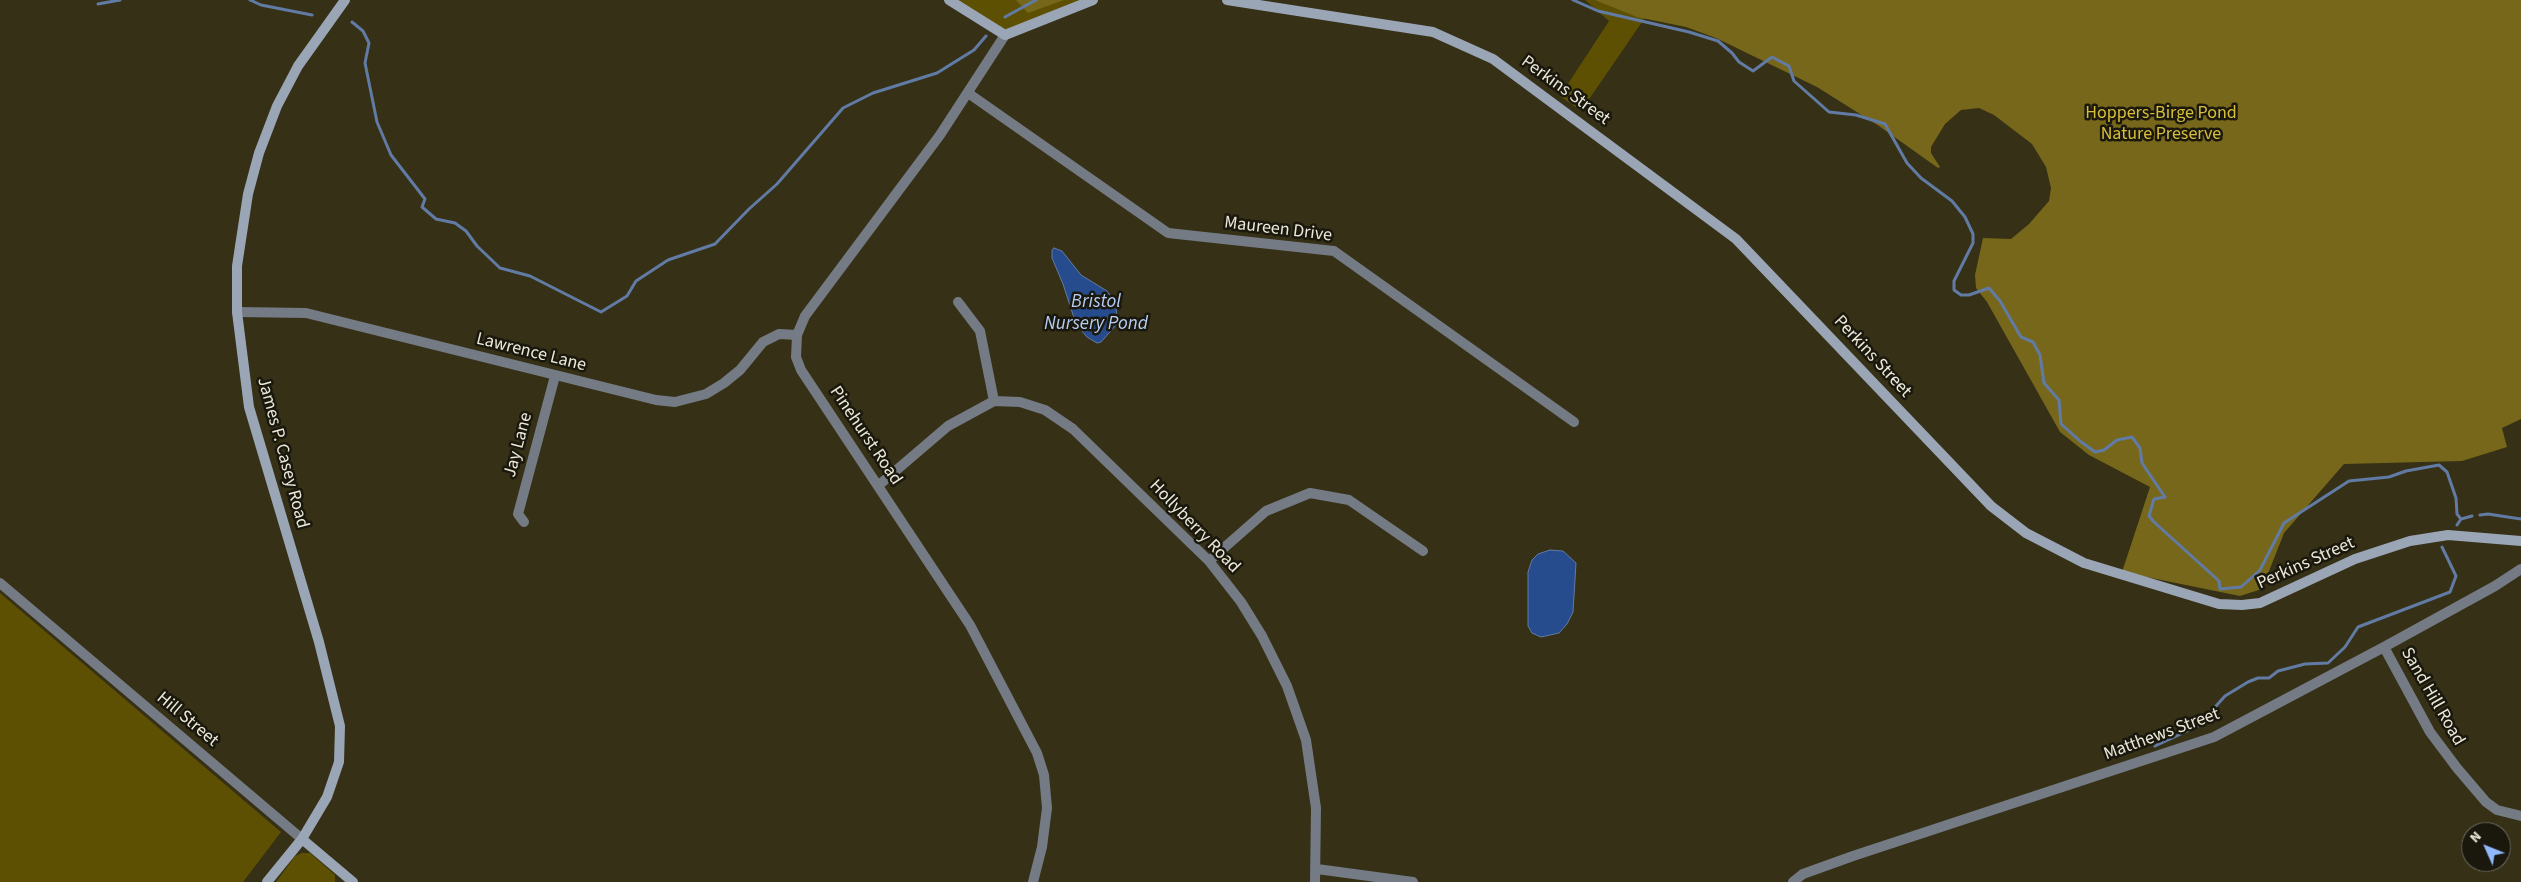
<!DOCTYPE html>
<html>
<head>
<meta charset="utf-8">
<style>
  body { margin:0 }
  #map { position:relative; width:2521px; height:882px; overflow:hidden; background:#353016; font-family:"Source Sans 3",sans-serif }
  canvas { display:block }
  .north { position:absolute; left:2461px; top:822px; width:50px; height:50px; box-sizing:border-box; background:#1a180d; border:1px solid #6e6b5f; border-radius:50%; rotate:314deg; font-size:14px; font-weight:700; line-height:20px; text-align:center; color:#ebe8d9 }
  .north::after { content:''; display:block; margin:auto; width:18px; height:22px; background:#90b8fd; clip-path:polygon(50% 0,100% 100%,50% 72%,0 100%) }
</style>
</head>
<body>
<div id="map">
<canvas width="2521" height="882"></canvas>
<div class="north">N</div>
</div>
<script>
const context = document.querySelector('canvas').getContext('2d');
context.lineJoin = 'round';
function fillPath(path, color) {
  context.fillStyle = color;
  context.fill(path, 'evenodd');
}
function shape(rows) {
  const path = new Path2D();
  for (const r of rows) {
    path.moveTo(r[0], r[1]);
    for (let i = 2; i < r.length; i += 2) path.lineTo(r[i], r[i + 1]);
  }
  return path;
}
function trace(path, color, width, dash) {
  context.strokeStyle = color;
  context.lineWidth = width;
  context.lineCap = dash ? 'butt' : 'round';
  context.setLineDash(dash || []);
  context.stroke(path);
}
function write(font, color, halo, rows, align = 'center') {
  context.font = font + ' "Source Sans 3",sans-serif';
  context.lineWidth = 5;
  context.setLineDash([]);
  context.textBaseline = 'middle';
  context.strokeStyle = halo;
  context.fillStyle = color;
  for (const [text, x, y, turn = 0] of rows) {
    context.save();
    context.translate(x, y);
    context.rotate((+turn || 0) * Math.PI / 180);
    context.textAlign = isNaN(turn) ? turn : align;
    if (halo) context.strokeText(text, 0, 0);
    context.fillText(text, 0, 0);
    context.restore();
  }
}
const green = shape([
  [949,0,1093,0,1005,35],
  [1585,0,1710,0,1653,6,1581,111,1560,96,1609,21],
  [0,593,281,832,243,882,0,882],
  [302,853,310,853,335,875,335,882,276,882,295,856]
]);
const forest = shape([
  [1016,0,1064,0,1028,13],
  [1595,0,2521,0,2521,419,2502,428,2507,447,2462,461,2344,464,2284,533,2262,589,2240,596,2122,572,2150,487,2089,455,2060,432,1987,302,1976,288,1975,275,1983,238,2011,239,2029,224,2049,201,2051,188,2046,167,2032,144,1994,115,1979,108,1961,110,1945,124,1931,147,1931,153,1940,167,1938,168,1879,126,1817,87,1716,38,1686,27,1637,17]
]);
const water = shape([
  [1054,248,1062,251,1081,275,1107,291,1116,304,1117,324,1101,342,1097,343,1087,337,1076,324,1063,284,1052,258,1052,250,1054,248],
  [1550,550,1563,551,1576,563,1573,612,1567,624,1559,633,1541,637,1532,633,1528,626,1528,572,1532,560,1538,554,1550,550]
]);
const stream = shape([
  [250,0,261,5,312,15],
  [1573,0,1598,11,1689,32,1718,41,1732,53,1739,62,1753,71,1772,57,1789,66,1794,81,1829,112,1856,115,1885,124,1907,163,1921,178,1952,201,1965,217,1973,234,1973,243,1954,281,1954,290,1961,295,1969,295,1989,288,2000,301,2021,337,2033,342,2040,355,2044,383,2059,400,2061,424,2080,441,2095,452,2104,450,2117,440,2132,437,2140,448,2142,463,2165,497,2154,499,2149,516,2154,522,2219,581,2220,589,2241,587,2260,570,2284,523,2349,481,2389,477,2406,471,2439,465,2447,472,2456,498,2457,514,2461,519,2472,516],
  [98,4,120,0],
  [1005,17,1036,0],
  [352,22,363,31,369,43,365,63,377,122,391,155,425,199,422,207,436,219,455,223,466,231,477,246,500,268,530,276,601,312,627,296,636,281,668,260,715,244,749,209,777,184,843,108,873,93,937,73,974,50,986,36],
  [2480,515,2488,514,2521,519],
  [2457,525,2461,519],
  [2155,746,2198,726,2225,696,2248,682,2258,678,2269,678,2278,671,2305,664,2328,663,2345,647,2358,627,2450,592,2456,576,2442,547]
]);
const street = shape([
  [1005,35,940,135,805,316,797,335,796,357,801,370,970,625,1037,753,1044,775,1047,808,1042,847,1033,882],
  [968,93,1168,233,1334,251,1574,422],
  [958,302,980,331,994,401],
  [237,312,306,313,656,400,675,402,706,394,724,383,740,370,763,342,779,334,797,335],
  [879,485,948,426,994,401,1020,402,1045,410,1073,429,1209,561,1241,602,1262,636,1287,686,1306,740,1316,808,1315,882],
  [524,522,518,514,555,376],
  [1209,561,1266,511,1310,493,1349,500,1423,551],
  [0,583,302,839],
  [2384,647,2430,732,2457,768,2486,802,2497,810,2521,816],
  [1317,869,1413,882],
  [1793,882,1803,874,1853,856,2214,737,2384,647,2495,586,2521,569]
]);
const secondary = shape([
  [949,0,1005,35,1093,0],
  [1227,0,1433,32,1493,59,1736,239,1991,506,2026,533,2084,563,2219,604,2242,605,2260,603,2355,559,2410,541,2448,535,2521,541],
  [302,839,353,882],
  [267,882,302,839,327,797,339,762,340,726,319,642,249,407,237,312,237,266,248,194,259,153,277,106,298,66,345,0]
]);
const streetNames = [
  ["Perkins Street",1565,91,36],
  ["Maureen Drive",1278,230,7],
  ["Lawrence Lane",531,353,14],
  ["Perkins Street",1872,357,47],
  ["Pinehurst Road",865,436,56],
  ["Jay Lane",519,445,-75],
  ["James P. Casey Road",282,453,75],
  ["Hollyberry Road",1194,527,46],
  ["Perkins Street",2306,564,-24],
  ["Sand Hill Road",2432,697,60],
  ["Hill Street",187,720,40],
  ["Matthews Street",2162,735,-20]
];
const parkNames = [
  ["Hoppers-Birge Pond",2161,114],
  ["Nature Preserve",2161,135]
];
const waterNames = [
  ["Bristol",1096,303],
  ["Nursery Pond",1096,325]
];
fillPath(green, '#5e5003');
fillPath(forest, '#77671b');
fillPath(water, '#264c8e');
trace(water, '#617ba4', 1);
trace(stream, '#617ba4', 3);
trace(street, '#747b85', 10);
trace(secondary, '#9aa5b6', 10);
write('18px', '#ebe8d9', '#1a180d', streetNames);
write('18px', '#d9bf39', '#1a180d', parkNames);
write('italic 19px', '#b7cef5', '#1a180d', waterNames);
</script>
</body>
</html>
